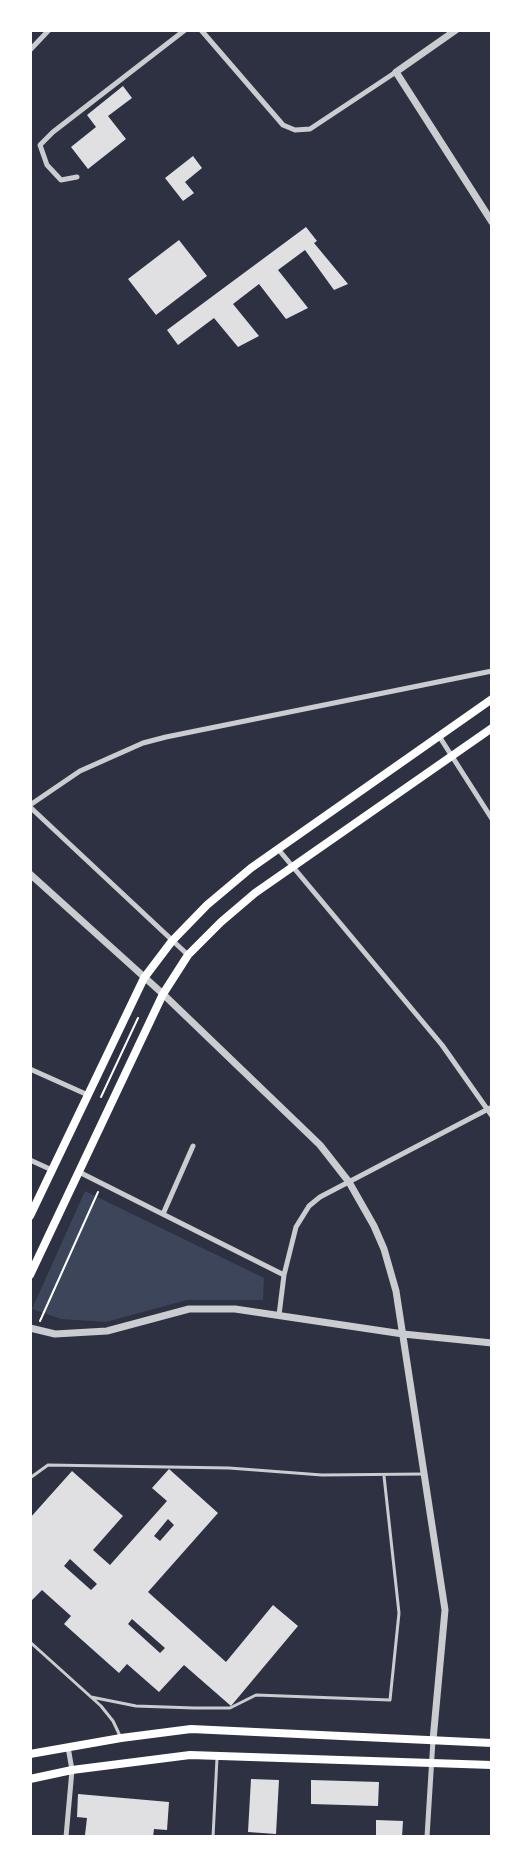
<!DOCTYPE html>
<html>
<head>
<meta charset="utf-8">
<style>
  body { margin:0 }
  #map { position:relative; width:522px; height:1867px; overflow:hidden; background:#2d3142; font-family:"Golos Text",sans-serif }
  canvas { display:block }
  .frame { position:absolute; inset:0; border:32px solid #fff; pointer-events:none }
</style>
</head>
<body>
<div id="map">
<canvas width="522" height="1867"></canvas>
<div class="frame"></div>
</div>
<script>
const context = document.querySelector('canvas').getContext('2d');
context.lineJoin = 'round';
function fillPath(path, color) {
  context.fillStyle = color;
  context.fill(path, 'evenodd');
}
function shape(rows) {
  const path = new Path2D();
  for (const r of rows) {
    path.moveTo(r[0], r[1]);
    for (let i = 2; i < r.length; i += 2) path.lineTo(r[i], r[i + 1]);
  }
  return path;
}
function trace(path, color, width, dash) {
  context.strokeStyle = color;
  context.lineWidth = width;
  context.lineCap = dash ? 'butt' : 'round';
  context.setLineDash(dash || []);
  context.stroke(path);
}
const green = shape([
  [85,1191,264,1278,263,1300,187,1300,106,1322,61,1319,32,1309]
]);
const building = shape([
  [123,86,132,98,108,116,126,139,88,169,71,147,96,127,87,115],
  [193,156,202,168,185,182,194,193,183,201,165,178],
  [306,227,317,241,314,243,348,284,334,290,305,250,278,270,308,308,286,319,259,284,233,304,259,336,238,347,214,318,178,345,167,330],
  [179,240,207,276,156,315,128,279],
  [169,1469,218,1513,148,1592,226,1662,273,1605,298,1626,231,1706,184,1665,159,1692,127,1664,119,1673,64,1624,71,1616,42,1590,30,1602,30,1518,72,1471,123,1516,93,1550,110,1565,167,1501,152,1488],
  [168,1519,174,1525,160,1541,154,1536],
  [70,1559,97,1584,91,1590,64,1566],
  [132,1619,165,1648,160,1653,128,1624],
  [251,1779,279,1780,276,1834,248,1832],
  [311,1780,379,1782,378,1806,311,1804],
  [78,1794,169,1802,167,1830,154,1829,153,1837,85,1835,87,1818,77,1817],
  [376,1820,403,1821,402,1837,376,1837]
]);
const path = shape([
  [101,1097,138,1018],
  [40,1321,98,1192]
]);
const service = shape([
  [30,1478,48,1465,229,1468,322,1475,423,1474],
  [30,1642,101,1706,113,1721,121,1738],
  [91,1697,136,1706,194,1708,230,1708,256,1695,390,1700,399,1613,384,1476],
  [213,1837,217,1758]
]);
const minor = shape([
  [201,30,283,125,295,130,310,129,396,72],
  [30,50,49,30],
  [77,177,61,180,47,165,40,145,53,132,185,30],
  [439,736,492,819],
  [30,805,80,771,143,743,166,737,492,671],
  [30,807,188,955],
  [278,849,442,1045,492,1116],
  [30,1069,88,1095],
  [30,1160,52,1170],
  [79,1172,284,1275],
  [163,1214,193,1146],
  [279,1315,284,1275,296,1227,309,1206,320,1197,492,1107],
  [66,1837,72,1770,68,1747],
  [427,1837,433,1740]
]);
const tertiary = shape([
  [456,30,396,72,492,222],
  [30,874,163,994,320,1145,349,1182,374,1226,384,1249,396,1291,445,1610,433,1740],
  [30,1328,55,1334,107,1331,189,1309,235,1309,403,1334,492,1343]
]);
const secondary = shape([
  [30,1216,144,978,172,941,207,905,251,868,492,699],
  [30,1275,163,994,188,955,221,922,255,893,492,728],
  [30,1754,121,1738,191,1729,492,1743],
  [30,1779,72,1770,190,1755,492,1765]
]);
fillPath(green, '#3c4559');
fillPath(building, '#e0e0e3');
trace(path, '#fff', 2);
trace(service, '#caccd0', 3);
trace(minor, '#caccd0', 5);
trace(tertiary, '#caccd0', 7);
trace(secondary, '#fff', 8);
</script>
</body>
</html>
